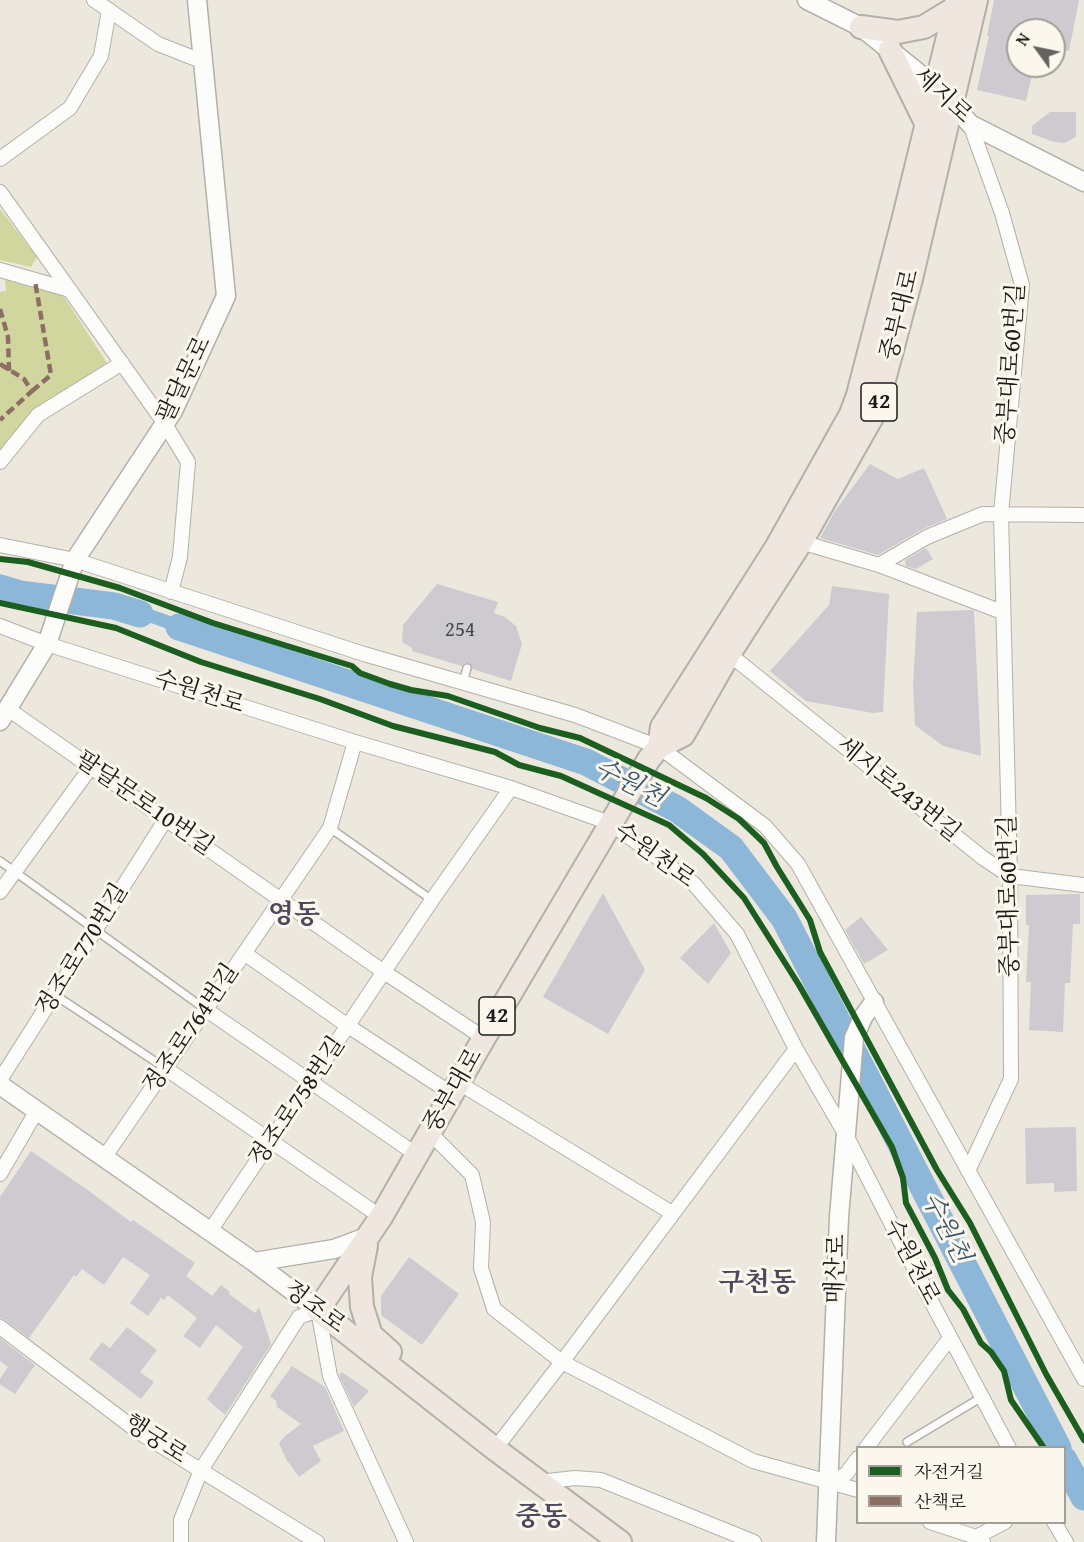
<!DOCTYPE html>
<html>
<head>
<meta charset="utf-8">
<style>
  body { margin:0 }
  #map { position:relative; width:1084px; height:1542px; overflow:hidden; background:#ede8dd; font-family:"Gentium Book Plus","Noto Serif KR",serif }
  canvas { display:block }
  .legend { position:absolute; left:856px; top:1446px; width:210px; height:78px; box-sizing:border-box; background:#fbf7ec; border:2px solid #a29f99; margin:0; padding:8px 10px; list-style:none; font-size:18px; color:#1c1c1c }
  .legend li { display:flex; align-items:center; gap:12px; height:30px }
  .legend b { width:30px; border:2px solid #a29f99 }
  .north { position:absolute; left:1006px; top:18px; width:60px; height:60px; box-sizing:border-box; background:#fbf7ec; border:2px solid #a29f99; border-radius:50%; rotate:303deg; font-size:16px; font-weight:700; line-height:24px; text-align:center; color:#1c1c1c }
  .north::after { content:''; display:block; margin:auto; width:21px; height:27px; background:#656360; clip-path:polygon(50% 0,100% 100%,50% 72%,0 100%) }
</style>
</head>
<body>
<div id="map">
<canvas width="1084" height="1542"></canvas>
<ul class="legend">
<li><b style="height:8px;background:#1b5e20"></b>자전거길</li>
<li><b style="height:8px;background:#8d6e63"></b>산책로</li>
</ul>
<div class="north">N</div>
</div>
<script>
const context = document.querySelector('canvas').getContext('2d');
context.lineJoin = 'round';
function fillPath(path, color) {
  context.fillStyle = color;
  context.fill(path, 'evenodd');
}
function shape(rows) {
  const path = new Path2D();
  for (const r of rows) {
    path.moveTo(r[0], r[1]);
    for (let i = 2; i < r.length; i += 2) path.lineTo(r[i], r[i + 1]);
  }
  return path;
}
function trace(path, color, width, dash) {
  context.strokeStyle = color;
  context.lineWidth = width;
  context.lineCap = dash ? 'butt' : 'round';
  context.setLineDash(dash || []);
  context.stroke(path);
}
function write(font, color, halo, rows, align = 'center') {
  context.font = font + ' "Gentium Book Plus","Noto Serif KR",serif';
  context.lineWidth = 6;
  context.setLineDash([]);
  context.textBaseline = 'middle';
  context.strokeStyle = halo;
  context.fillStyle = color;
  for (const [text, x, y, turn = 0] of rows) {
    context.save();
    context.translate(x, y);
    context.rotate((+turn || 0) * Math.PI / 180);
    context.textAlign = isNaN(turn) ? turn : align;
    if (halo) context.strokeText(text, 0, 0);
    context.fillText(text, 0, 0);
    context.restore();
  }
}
const green = shape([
  [0,209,37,257,31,267,0,260],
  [5,278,60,291,107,363,56,400,0,456,0,292,6,291]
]);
const water = shape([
  [0,574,22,585,18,603,0,601],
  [106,593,109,599,145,607,215,632,212,646,154,624,122,615,103,613]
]);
const river = shape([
  [0,588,20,594,114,606,140,614],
  [179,627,586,762,677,809,731,848,784,918,1058,1448],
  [1064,1460,1084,1497]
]);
const building = shape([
  [994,0,1079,0,1069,51,1054,48,1054,30,1018,30,1018,66,1034,66,1026,101,977,90,989,36,987,36],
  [1050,112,1076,112,1076,137,1065,143,1054,142,1032,134,1032,126],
  [870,464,898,479,924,468,947,519,923,529,878,555,820,538,835,511],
  [926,548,933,559,916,569,906,566,905,560],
  [437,584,498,602,494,613,505,617,516,626,522,644,511,681,472,669,469,663,465,663,462,666,412,651,412,648,402,642,403,625],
  [832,586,889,594,883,712,873,713,806,701,770,671,829,605],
  [972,610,974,611,981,756,943,746,915,725,913,686,917,612],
  [603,893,645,970,608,1034,543,997],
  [1080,894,1080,924,1073,924,1070,983,1065,983,1063,1032,1029,1030,1031,982,1026,982,1029,925,1026,925,1026,895],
  [861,917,888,950,864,964,845,930],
  [714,923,731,953,708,984,680,958],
  [1076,1127,1077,1191,1054,1192,1054,1183,1026,1184,1025,1128],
  [31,1151,89,1191,131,1222,133,1220,195,1263,186,1276,212,1296,221,1285,230,1292,229,1294,255,1313,259,1307,271,1344,225,1415,207,1399,243,1347,216,1325,200,1348,183,1336,197,1318,168,1295,164,1300,161,1298,148,1316,130,1303,150,1275,123,1257,104,1285,82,1269,76,1277,74,1275,29,1338,5,1320,0,1318,0,1197],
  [409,1257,459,1294,422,1345,381,1315,381,1296],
  [127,1327,157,1350,140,1372,154,1382,141,1399,89,1359,102,1342,110,1348],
  [0,1338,35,1365,15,1394,0,1384,0,1379,8,1367,0,1361],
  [292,1366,325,1387,344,1431,313,1446,321,1461,299,1477,286,1459,279,1443,285,1436,301,1424,277,1407,276,1401,270,1396],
  [342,1372,369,1391,354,1407,339,1375]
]);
const service = shape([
  [463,683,467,668],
  [330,828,432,900],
  [0,861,205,1009],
  [55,995,165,1068],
  [907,1442,982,1397]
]);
const minor = shape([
  [94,0,158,44,204,62],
  [0,159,70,108,101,56,109,10],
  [0,192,165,424,188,462,180,557,171,592],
  [0,270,70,290],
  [0,462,38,415,122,363],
  [801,542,879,565,927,537,983,514,1084,515],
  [0,545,75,560,364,654,575,715,659,747,765,826,798,864,1084,1379],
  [879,565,1002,612],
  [0,626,47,644,355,742,511,788,610,823,694,884,737,934,796,1049,847,1137,931,1301,1009,1448],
  [729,654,983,858,1010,876,1084,885],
  [8,709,384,972,484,1038],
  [0,892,91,767],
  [244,953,348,1026,452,1094],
  [205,1009,417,1155],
  [165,1068,381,1217],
  [0,1080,166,819],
  [459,1083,672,1213],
  [430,1133,472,1175,483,1222,481,1268,494,1309,562,1362,753,1461,858,1490],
  [104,1158,330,828,355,742],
  [968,1171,1011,1079,1010,876,1001,514,1022,285,1002,213,970,124],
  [0,1174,36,1112],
  [210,1231,432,900,511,788],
  [0,1327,140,1433,317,1542],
  [866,1448,950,1338],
  [495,1449,562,1362,796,1049],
  [539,1482,575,1478,601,1480,754,1542],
  [829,1484,846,1474,858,1458],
  [930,1522,976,1537,983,1542],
  [1054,1522,1066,1542],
  [976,1537,1005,1522],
  [181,1542,181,1520,201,1470,299,1317,318,1310,330,1376,406,1542]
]);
const tertiary = shape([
  [807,0,861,27,916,71,934,89,952,103,970,124,1084,182],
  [0,721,47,644,75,560,173,411,226,296,197,0],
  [0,1085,254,1262,318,1310],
  [254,1262,334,1249,369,1236],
  [826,1542,839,1217,854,1038,863,1017,874,1002]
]);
const primary = shape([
  [861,27,898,32,924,27,955,8],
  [890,50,927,125],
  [659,747,662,727,776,548,851,414,858,395,904,217,957,0],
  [366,1246,360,1277,362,1307,371,1335,390,1352],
  [620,1542,495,1449,318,1310,381,1217,484,1038,649,759,659,747,683,735,729,654,801,542,876,410,911,279,976,0]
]);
const quiet = shape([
  [0,309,8,337,9,371],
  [0,364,24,379,32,391,0,420],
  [32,391,51,375,35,281]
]);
const cycleway = shape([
  [0,559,28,562,120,588,213,623,352,666,360,673,390,684,411,690,448,696,540,728,580,738,706,798,739,819,764,843,777,867,810,920,820,952,937,1170,970,1223,1046,1374,1084,1440],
  [0,603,116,628,201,662,320,699,393,726,495,752,519,765,561,776,669,825,703,854,744,898,799,985,892,1147,903,1178,906,1203,935,1258,948,1290,963,1309,981,1343,991,1352,1004,1371,1011,1400,1044,1448]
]);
const numberNames = [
  ["254",460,631]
];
const shields = [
  [879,402,36],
  [497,1016,36]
];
const shieldNames = [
  ["42",879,402],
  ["42",497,1016]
];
const streetNames = [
  ["세지로",942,96,43],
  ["중부대로",901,315,-76],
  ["중부대로60번길",1012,364,-86],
  ["팔달문로",185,380,-64],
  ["수원천로",199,693,18],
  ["세지로243번길",898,790,39],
  ["팔달문로10번길",144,804,35],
  ["수원천로",654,856,36],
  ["중부대로60번길",1010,896,-91],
  ["정조로770번길",83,950,-58],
  ["정조로764번길",192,1029,-56],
  ["중부대로",454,1091,-60],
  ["정조로758번길",298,1102,-56],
  ["수원천로",911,1262,63],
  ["매산로",837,1269,-88],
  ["정조로",314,1308,37],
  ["행궁로",155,1440,33]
];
const waterNames = [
  ["수원천",629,784,27],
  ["수원천",945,1228,63]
];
const quarterNames = [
  ["영동",294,916],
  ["구천동",757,1284],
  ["중동",541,1518]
];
fillPath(green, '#d0d69e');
fillPath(water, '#8cb7d8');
trace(river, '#8cb7d8', 27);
fillPath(building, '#cdcad0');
trace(service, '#b3b0a9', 10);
trace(minor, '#b3b0a9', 16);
trace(tertiary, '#b3b0a9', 21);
trace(primary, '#b3b0a9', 26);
trace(service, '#fcfcfa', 7);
trace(minor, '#fcfcfa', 14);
trace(tertiary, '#fcfcfa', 18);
trace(primary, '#eee6df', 22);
trace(quiet, '#8d6e63', 4.5, [9, 4.5]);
trace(cycleway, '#1b5e20', 6);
write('21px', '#484849', null, numberNames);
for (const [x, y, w] of shields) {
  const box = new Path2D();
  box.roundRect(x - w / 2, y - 19, w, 38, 4.5);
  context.fillStyle = '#fbf7ec';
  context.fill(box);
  trace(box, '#1c1c1c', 1.5);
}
write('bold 22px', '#1c1c1c', null, shieldNames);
write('24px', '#1c1c1c', '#fbf7ec', streetNames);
write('italic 26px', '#3c5870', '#fbf7ec', waterNames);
write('bold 27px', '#4c495e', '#fbf7ec', quarterNames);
</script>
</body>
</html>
